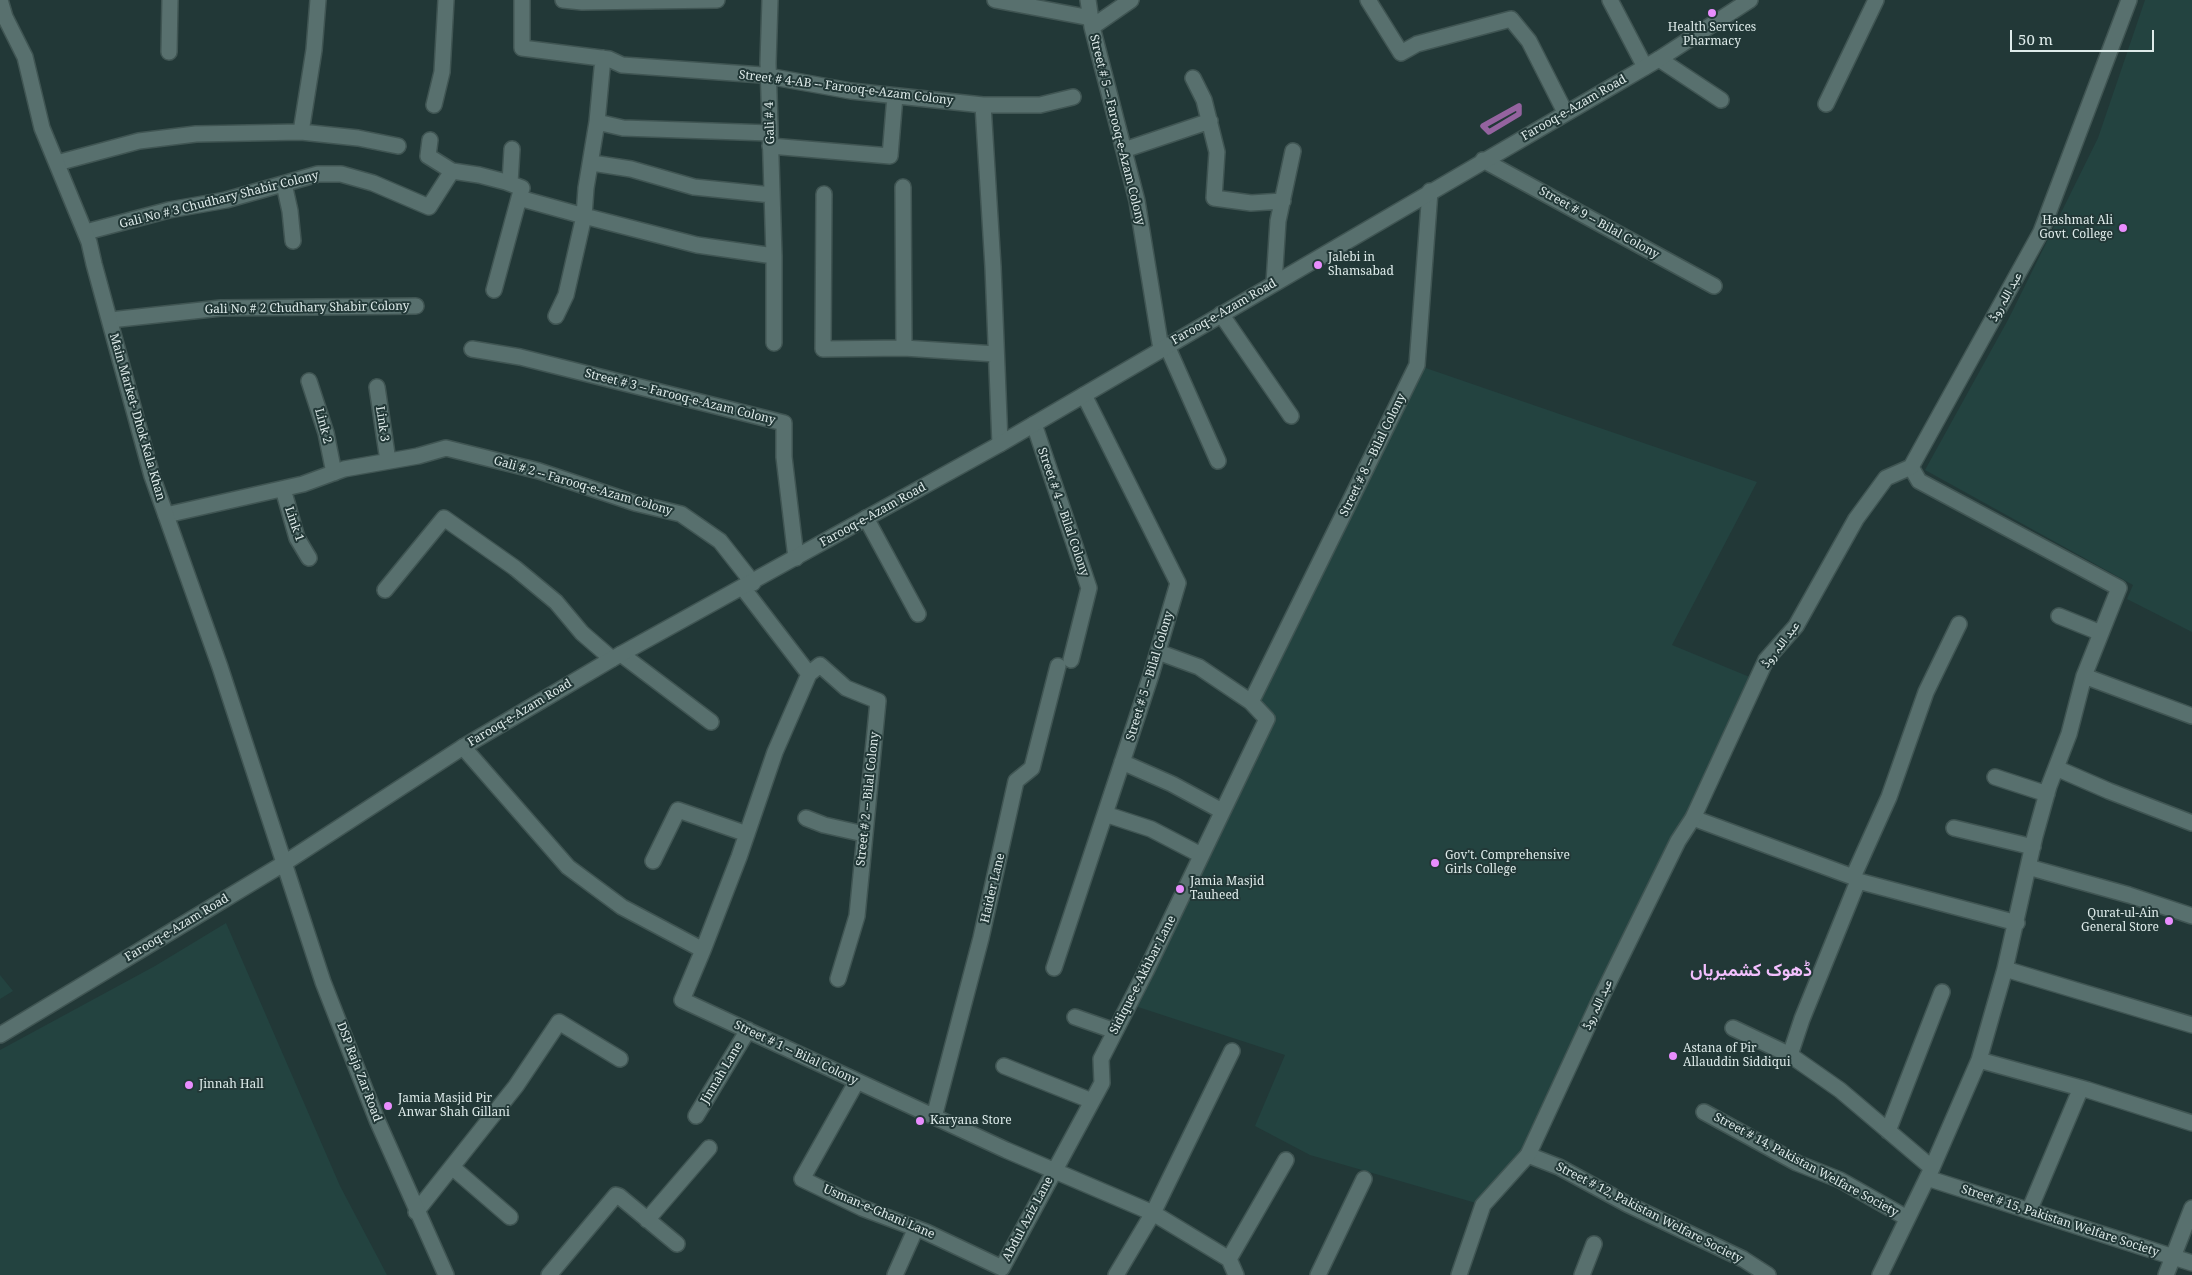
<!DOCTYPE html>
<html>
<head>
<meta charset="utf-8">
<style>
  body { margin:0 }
  #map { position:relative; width:2192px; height:1275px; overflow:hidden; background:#223837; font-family:"Noto Serif",serif }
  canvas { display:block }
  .scale { position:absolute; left:2010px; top:30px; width:144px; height:22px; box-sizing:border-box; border:2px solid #deebea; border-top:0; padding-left:6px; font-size:15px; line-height:18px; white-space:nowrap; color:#deebea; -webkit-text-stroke:4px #223837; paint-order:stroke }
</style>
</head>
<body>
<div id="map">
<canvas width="2192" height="1275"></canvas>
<div class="scale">50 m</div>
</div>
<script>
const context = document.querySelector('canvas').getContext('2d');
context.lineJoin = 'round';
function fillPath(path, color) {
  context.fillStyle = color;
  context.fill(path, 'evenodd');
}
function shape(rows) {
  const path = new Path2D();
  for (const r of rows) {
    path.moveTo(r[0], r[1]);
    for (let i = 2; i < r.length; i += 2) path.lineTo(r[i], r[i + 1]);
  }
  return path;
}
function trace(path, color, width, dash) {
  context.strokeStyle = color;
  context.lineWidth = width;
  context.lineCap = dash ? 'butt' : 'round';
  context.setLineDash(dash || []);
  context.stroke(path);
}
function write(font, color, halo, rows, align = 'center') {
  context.font = font + ' "Noto Serif",Vazirmatn,serif';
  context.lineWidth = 4;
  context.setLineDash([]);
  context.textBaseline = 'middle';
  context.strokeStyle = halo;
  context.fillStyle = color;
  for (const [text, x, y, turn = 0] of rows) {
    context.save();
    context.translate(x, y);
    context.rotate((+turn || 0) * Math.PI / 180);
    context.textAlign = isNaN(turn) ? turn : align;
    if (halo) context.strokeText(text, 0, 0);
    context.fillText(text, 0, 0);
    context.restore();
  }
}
const built = shape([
  [2145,0,2192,0,2192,632,2127,599,2133,585,1925,470,2009,318,2098,138],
  [1417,365,1757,482,1672,645,1757,680,1528,1155,1483,1205,1310,1155,1255,1126,1285,1055,1135,1006,1266,719,1251,702],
  [226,923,340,1186,387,1275,0,1275,0,1050,155,966],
  [0,975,13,991,0,999]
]);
const stream = shape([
  [1519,106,1519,114,1489,132,1483,126,1519,106]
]);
const street = shape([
  [522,0,522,48,609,59,622,65,762,75,851,91,983,105,993,267,1000,444],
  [563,0,582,2,717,0],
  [995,0,1091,18],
  [1088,0,1092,27,1137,201,1161,349],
  [1368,0,1401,53,1417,44,1511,19,1529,41,1565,112],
  [1610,0,1645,67],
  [1092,27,1131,0],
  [169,52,170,0],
  [1659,59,1721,100],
  [1193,78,1204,100,1217,152,1214,198,1251,203,1283,201],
  [1826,104,1876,0],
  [434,105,442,72,446,0],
  [983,105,1040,105,1073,97],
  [597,122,623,128,770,133],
  [301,132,314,50,318,0],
  [430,140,428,156,452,171],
  [770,146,890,156,895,96],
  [1124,150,1210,121],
  [1483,160,1714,286],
  [57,163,139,141,196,134,301,132,358,138,398,146],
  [592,163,631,169,694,187,772,195],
  [510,183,512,149],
  [284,184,290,211,293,241],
  [903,187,904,348],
  [824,194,823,349,904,348,996,354],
  [86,232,169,210,226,200,318,174,341,174,373,183,429,207,452,171,479,175,506,182,522,188,519,198,584,216,697,245,774,256,768,63,770,0],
  [774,256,774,343],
  [1274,283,1278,221,1293,151],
  [494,290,519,198],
  [1221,314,1291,416],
  [556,316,566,295,584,216,586,188,597,122,603,58],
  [110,320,221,308,416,306],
  [1167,346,1218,461],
  [472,349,520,357,784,423,784,457,796,558],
  [309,381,326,433,334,473],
  [377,387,388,461],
  [1034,424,1089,588,1071,660],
  [283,489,297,538,309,558],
  [166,515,303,484,344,469,418,456,446,448,539,471,635,503,681,514,720,541,753,583],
  [866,518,918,614],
  [385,590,444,518,515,568,556,602,582,633,612,659],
  [2059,616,2101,633],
  [621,654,711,722],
  [809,674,820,665,846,688,878,701,857,916,838,979],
  [2084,676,2192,716],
  [1251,702,1417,365,1430,191],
  [463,747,568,867,622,907,703,950,682,1000,1006,1150,1153,1213,1229,1259,1236,1275],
  [1122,762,1172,784,1222,811],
  [2056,768,2109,791,2192,823],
  [1995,777,2047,794],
  [1105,814,1151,829,1201,855],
  [806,818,824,825,864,834],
  [1693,818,1853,877,1858,881,2017,923],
  [1954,828,2033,847],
  [653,861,678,810,747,834],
  [2028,867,2129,895,2192,916],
  [1853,877,1889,797,1926,692,1959,624],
  [703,950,739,857,775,752,809,674,743,588],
  [1054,968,1151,675,1178,583,1084,395],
  [2005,969,2192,1025],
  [1075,1017,1115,1031],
  [1733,1028,1790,1055,1840,1090,1932,1168],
  [1790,1055,1802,1019,1858,881],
  [1979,1060,2088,1090,2192,1123],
  [1004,1066,1092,1101],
  [857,1081,802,1179,862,1208,926,1232,1002,1268,1102,1083,1101,1059,1146,971,1267,719,1251,702,1199,667,1158,652],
  [1704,1112,1797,1163,1840,1180,1907,1218],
  [696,1116,748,1030],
  [934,1117,981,938,1016,781,1032,768,1058,666],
  [1888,1131,1942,992],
  [1528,1155,1559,1167,1627,1204,1743,1259,1768,1275],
  [452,1167,510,1217],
  [1927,1178,2192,1263],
  [2029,1211,2081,1088],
  [416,1212,516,1086,559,1022,620,1059],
  [647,1220,709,1148],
  [1229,1259,1286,1160],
  [549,1275,616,1195,619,1196,677,1244],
  [895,1275,916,1228],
  [1116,1275,1153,1213,1232,1051],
  [1318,1275,1364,1179],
  [1582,1275,1594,1244],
  [1880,1275,1932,1168,1979,1060,2005,969,2035,836,2049,786,2069,734,2084,676,2119,588,1919,481,1911,467],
  [2166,1275,2192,1208]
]);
const secondary = shape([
  [0,0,5,17,25,57,42,128,89,242,94,264,152,476,220,667,323,982,377,1120,446,1275],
  [0,1035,283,864,463,747,612,659,1000,444,1659,59,1750,0],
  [1459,1275,1483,1205,1528,1155,1597,1006,1678,841,1693,818,1766,660,1796,626,1856,519,1886,478,1911,467,2041,232,2129,0]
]);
const markers = [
  [1712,13,5,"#e98dfe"],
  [2123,228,5,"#e98dfe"],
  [1318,265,5,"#e98dfe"],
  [1435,863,5,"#e98dfe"],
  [1180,889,5,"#e98dfe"],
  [2169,921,5,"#e98dfe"],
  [1673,1056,5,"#e98dfe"],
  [189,1085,5,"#e98dfe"],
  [388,1106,5,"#e98dfe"],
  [920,1121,5,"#e98dfe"]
];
const poiNames = [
  ["Health Services",1712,28,"center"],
  ["Pharmacy",1712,42,"center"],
  ["Hashmat Ali",2113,221,"right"],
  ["Govt. College",2113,235,"right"],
  ["Jalebi in",1328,258],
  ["Shamsabad",1328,272],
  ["Gov't. Comprehensive",1445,856],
  ["Girls College",1445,870],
  ["Jamia Masjid",1190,882],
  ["Tauheed",1190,896],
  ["Qurat-ul-Ain",2159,914,"right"],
  ["General Store",2159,928,"right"],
  ["Astana of Pir",1683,1049],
  ["Allauddin Siddiqui",1683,1063],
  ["Jinnah Hall",199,1085],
  ["Jamia Masjid Pir",398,1099],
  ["Anwar Shah Gillani",398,1113],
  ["Karyana Store",930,1121]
];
const streetNames = [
  ["Street # 4-AB -- Farooq-e-Azam Colony",846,88,7],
  ["Farooq-e-Azam Road",1574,108,-30],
  ["Gali # 4",770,123,-92],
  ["Street # 5 -- Farooq-e-Azam Colony",1117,130,76],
  ["Gali No # 3 Chudhary Shabir Colony",219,200,-14],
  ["Street # 9 -- Bilal Colony",1599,223,29],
  ["عبد اللہ روڈ",2006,297,-61],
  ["Gali No # 2 Chudhary Shabir Colony",307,308,-1],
  ["Farooq-e-Azam Road",1224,312,-30],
  ["Street # 3 -- Farooq-e-Azam Colony",680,397,14],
  ["Main Market- Dhok Kala Khan",137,417,74],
  ["Link 3",382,424,82],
  ["Link 2",323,426,75],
  ["Street # 8 -- Bilal Colony",1373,455,-64],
  ["Gali # 2 -- Farooq-e-Azam Colony",583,486,16],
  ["Street # 4 -- Bilal Colony",1063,512,71],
  ["Farooq-e-Azam Road",873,515,-29],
  ["Link 1",294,524,71],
  ["عبد اللہ روڈ",1781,645,-53],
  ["Street # 5 -- Bilal Colony",1150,676,-73],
  ["Farooq-e-Azam Road",520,713,-31],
  ["Street # 2 -- Bilal Colony",868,799,-84],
  ["Haider Lane",993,888,-77],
  ["Farooq-e-Azam Road",177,928,-31],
  ["Sidique-e-Akhbar Lane",1143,975,-63],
  ["عبد اللہ روڈ",1598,1005,-65],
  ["Street # 1 -- Bilal Colony",796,1053,25],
  ["DSP Raja Zar Road",359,1072,69],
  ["Jinnah Lane",722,1073,-59],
  ["Street # 14, Pakistan Welfare Society",1806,1165,28],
  ["Usman-e-Ghani Lane",879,1212,23],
  ["Street # 12, Pakistan Welfare Society",1649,1213,27],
  ["Abdul Aziz Lane",1028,1219,-62],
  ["Street # 15, Pakistan Welfare Society",2060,1221,18]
];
const districtNames = [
  ["ڈھوک کشمیریاں",1751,971]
];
fillPath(built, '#234340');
trace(stream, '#94639f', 5.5);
trace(street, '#405553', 18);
trace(secondary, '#405553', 18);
trace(street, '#58706e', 15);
trace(secondary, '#58706e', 15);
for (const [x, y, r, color] of markers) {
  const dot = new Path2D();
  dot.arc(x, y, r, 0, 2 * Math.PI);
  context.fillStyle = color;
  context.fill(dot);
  trace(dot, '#223837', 2);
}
write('12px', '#deebea', '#223837', poiNames, 'left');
write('12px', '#deebea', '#223837', streetNames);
write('bold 18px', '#f2bffd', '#223837', districtNames);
</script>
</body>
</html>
